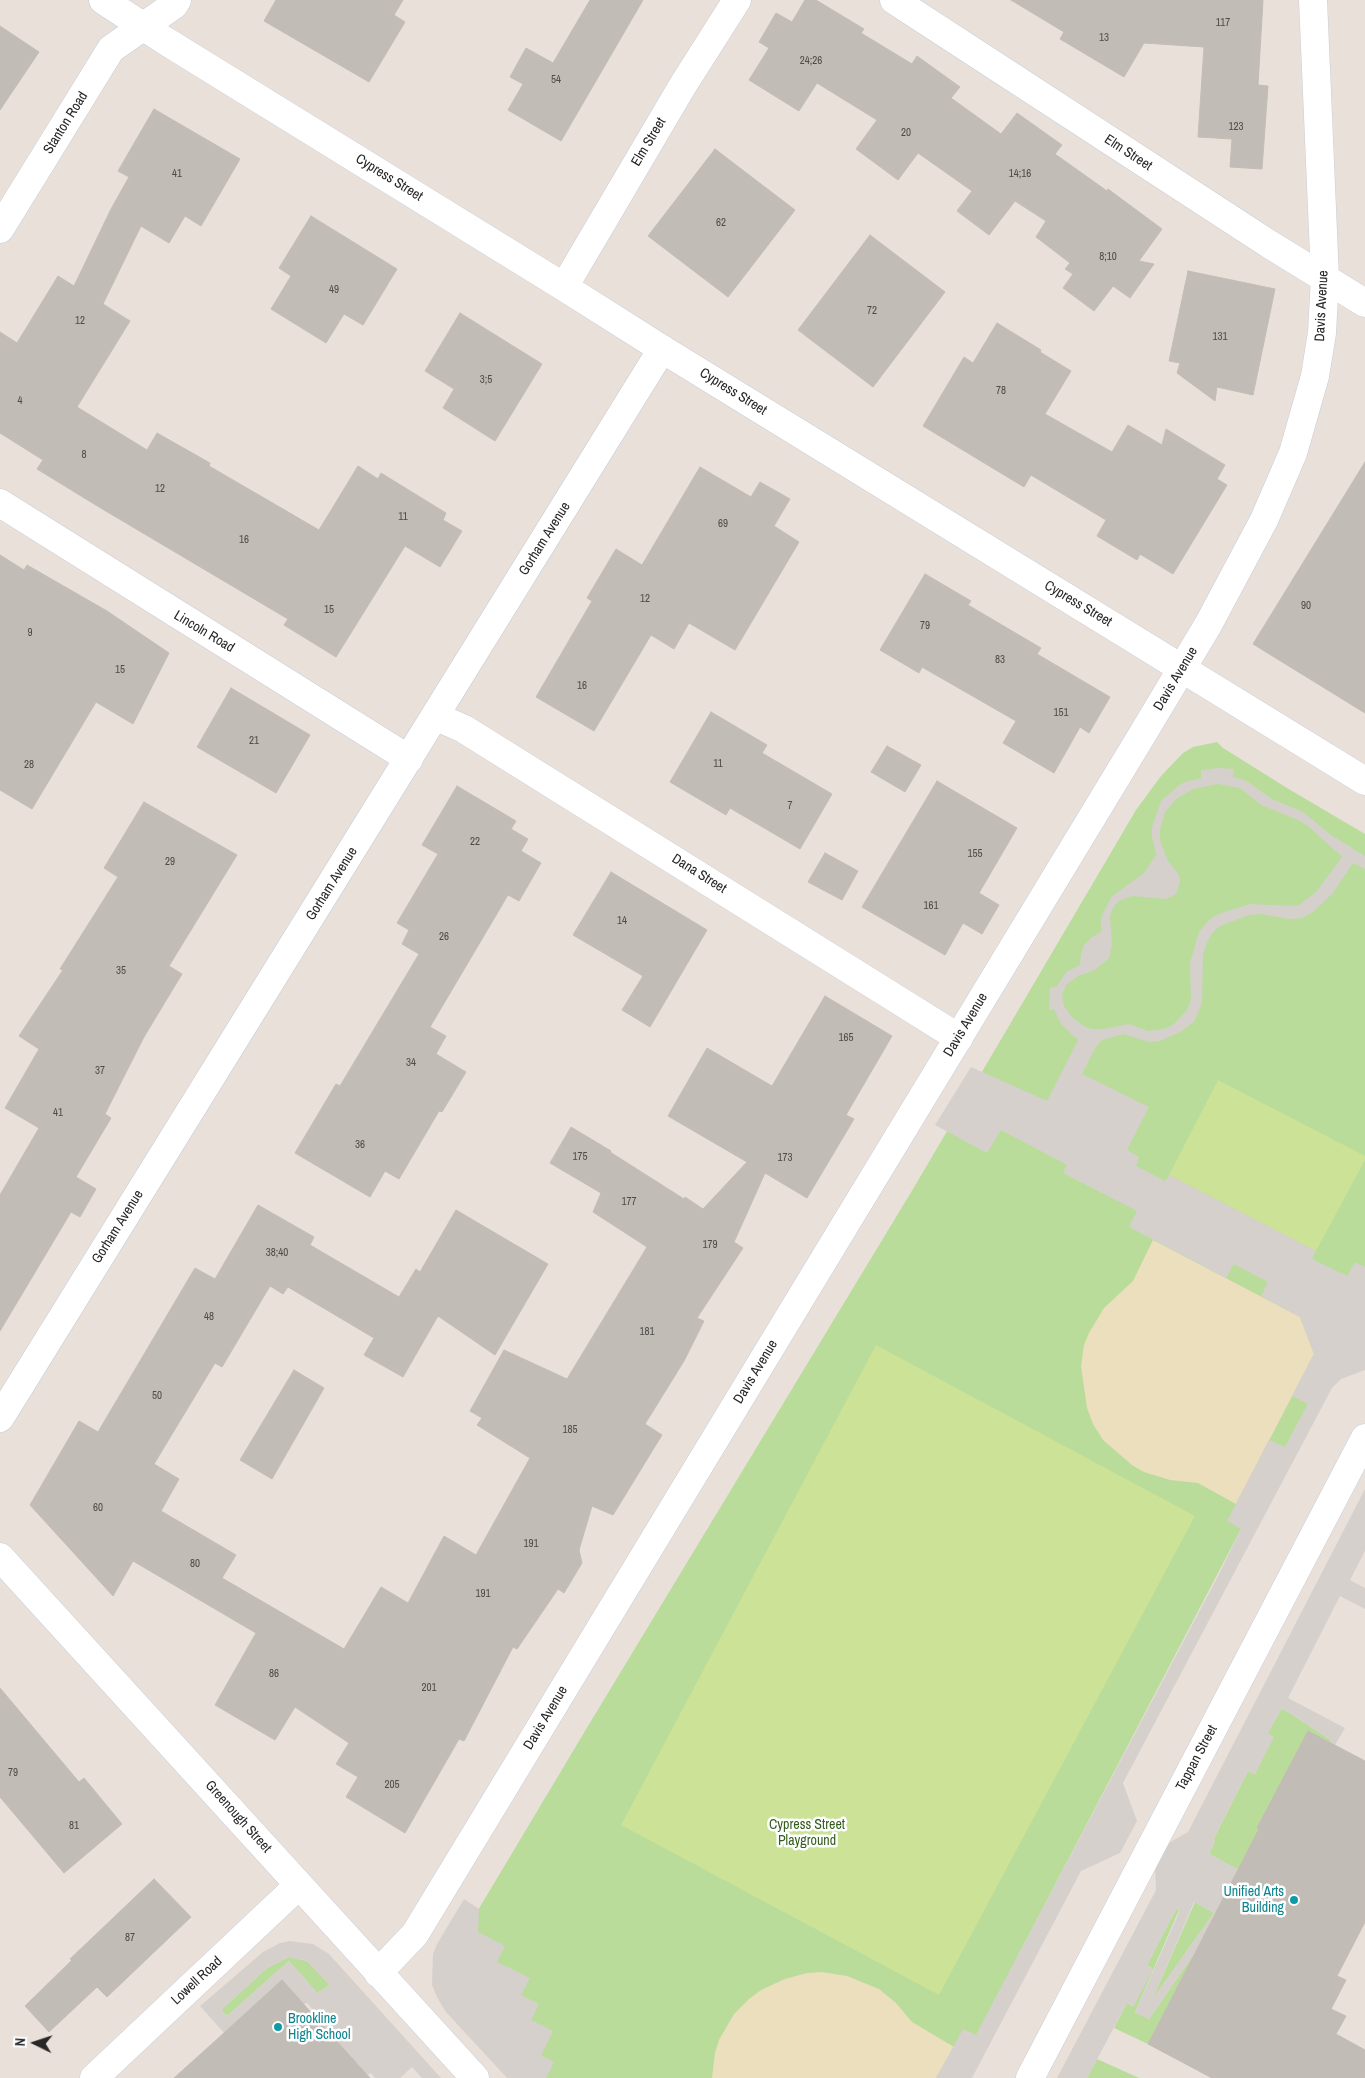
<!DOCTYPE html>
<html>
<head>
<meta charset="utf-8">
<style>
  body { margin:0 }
  #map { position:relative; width:1365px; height:2078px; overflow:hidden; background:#e9e0da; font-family:"Archivo Narrow",sans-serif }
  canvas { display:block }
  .north { position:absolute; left:10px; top:2018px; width:50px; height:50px; -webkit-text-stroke:4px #fff; paint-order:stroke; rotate:274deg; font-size:14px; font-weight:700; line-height:20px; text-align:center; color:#272727 }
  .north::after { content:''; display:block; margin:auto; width:18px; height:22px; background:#272727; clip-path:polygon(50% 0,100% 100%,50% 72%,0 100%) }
</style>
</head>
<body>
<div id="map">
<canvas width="1365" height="2078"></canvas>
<div class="north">N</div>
</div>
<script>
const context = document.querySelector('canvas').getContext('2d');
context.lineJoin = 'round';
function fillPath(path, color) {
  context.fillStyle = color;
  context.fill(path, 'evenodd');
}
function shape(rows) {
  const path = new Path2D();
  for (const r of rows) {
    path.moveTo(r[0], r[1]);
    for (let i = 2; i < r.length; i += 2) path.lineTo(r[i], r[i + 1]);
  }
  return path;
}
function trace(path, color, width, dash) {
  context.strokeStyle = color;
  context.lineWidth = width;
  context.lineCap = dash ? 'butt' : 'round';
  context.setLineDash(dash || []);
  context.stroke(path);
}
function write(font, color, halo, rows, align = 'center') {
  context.font = font + ' "Archivo Narrow",sans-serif';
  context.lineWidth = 5;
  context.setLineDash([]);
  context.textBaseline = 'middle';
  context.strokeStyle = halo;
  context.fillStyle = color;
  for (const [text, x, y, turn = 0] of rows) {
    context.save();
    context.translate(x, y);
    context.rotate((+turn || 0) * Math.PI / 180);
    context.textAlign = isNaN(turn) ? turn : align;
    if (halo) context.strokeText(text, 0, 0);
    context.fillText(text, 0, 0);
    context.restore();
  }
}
const green = shape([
  [1217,742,1223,748,1287,788,1365,834,1365,1329,1323,1377,1241,1529,954,2078,526,2078,459,1942,585,1731,913,1189,1136,810,1161,776,1183,753,1193,747],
  [1282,1708,1331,1740,1330,1742,1308,1732,1258,1828,1264,1832,1239,1870,1209,1854,1215,1841,1213,1840,1248,1771,1255,1774,1273,1737,1267,1734],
  [1195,1902,1214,1913,1152,2000],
  [1176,1909,1179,1910,1135,2012,1149,2019,1196,1951,1148,2044,1114,2028,1127,2003,1133,2006,1152,1968,1147,1965],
  [289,1957,307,1961,330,1985,317,1993,289,1961,227,2016,221,2010,267,1968],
  [1097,2059,1139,2078,1087,2078]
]);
const sand = shape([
  [1153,1240,1300,1317,1314,1354,1236,1504,1198,1483,1170,1480,1144,1472,1132,1465,1103,1440,1093,1424,1087,1408,1081,1366,1084,1345,1089,1333,1104,1308,1133,1281],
  [822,1972,847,1976,879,1989,896,2003,912,2022,954,2047,936,2078,712,2078,715,2053,719,2040,734,2014,749,1999,761,1990,785,1979,807,1973]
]);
const pitch = shape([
  [1218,1080,1365,1156,1365,1160,1316,1251,1169,1175],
  [876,1345,1195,1516,939,1995,621,1825]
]);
const plaza = shape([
  [1219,768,1234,769,1233,777,1245,780,1272,799,1303,812,1331,835,1365,856,1365,869,1353,863,1333,893,1314,911,1302,918,1289,919,1261,914,1249,915,1220,926,1213,932,1207,942,1203,955,1202,1003,1194,1022,1180,1032,1160,1041,1149,1042,1123,1034,1102,1040,1095,1048,1082,1074,1149,1107,1127,1150,1139,1157,1136,1166,1165,1181,1169,1175,1316,1251,1312,1259,1347,1276,1355,1262,1365,1267,1365,1370,1341,1379,1332,1388,1123,1783,1137,1821,1120,1853,1081,1871,972,2078,936,2078,963,2029,976,2035,1219,1574,1241,1529,1227,1521,1269,1440,1285,1447,1308,1404,1292,1396,1314,1354,1300,1317,1261,1296,1268,1282,1234,1264,1226,1278,1129,1227,1137,1211,1063,1173,1067,1165,1001,1130,987,1153,935,1125,971,1067,1047,1101,1078,1040,1061,1024,1054,1009,1049,1010,1050,988,1056,987,1066,972,1080,965,1081,954,1084,945,1092,937,1101,932,1101,918,1111,897,1144,873,1156,855,1152,836,1152,827,1161,801,1178,786,1185,782,1201,778,1201,770],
  [1218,784,1240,788,1261,805,1298,820,1308,826,1342,857,1316,892,1299,905,1291,906,1250,904,1218,914,1209,920,1199,932,1190,963,1191,1000,1187,1010,1173,1025,1164,1029,1148,1031,1129,1024,1104,1029,1091,1029,1082,1025,1073,1018,1064,1006,1062,995,1066,985,1078,976,1095,970,1109,958,1112,945,1110,916,1114,906,1121,900,1133,896,1166,899,1176,894,1180,882,1179,875,1168,861,1160,840,1160,830,1165,812,1176,799,1193,789],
  [1365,1489,1365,1551,1350,1580,1365,1588,1365,1609,1340,1596,1288,1698,1345,1728,1335,1745,1330,1742,1331,1740,1282,1708,1268,1733,1274,1737,1255,1774,1248,1771,1213,1840,1215,1841,1209,1854,1239,1870,1196,1951,1149,2019,1135,2012,1178,1915,1179,1910,1176,1909,1147,1965,1153,1969,1134,2006,1127,2003,1087,2078,1057,2078,1156,1890,1155,1867,1167,1844,1188,1832],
  [1195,1902,1214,1913,1153,1998,1194,1902],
  [464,1899,479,1909,478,1932,505,1946,497,1962,530,1978,521,1995,539,2004,531,2020,553,2031,541,2055,554,2062,546,2078,507,2078,445,2011,437,1997,432,1985,433,1954,437,1944],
  [290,1941,313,1944,329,1954,441,2078,422,2078,412,2067,400,2078,375,2078,371,2073,368,2075,319,2021,321,2019,307,2003,224,2033,200,2006,263,1952,280,1943],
  [289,1957,307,1961,330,1985,317,1993,289,1961,227,2016,221,2010,267,1968]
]);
const building = shape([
  [276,0,403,0,394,15,405,22,369,82,264,21,276,0],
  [590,0,643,0,561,141,508,110,523,84,510,77,526,48,553,63,590,0],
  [805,0,816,0,864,29,861,33,912,64,917,56,960,87,951,98,1001,134,1017,113,1062,145,1055,154,1107,191,1108,189,1162,229,1139,261,1154,264,1130,298,1113,286,1094,311,1063,288,1073,274,1065,269,1070,263,1036,237,1046,221,1015,201,989,235,957,211,972,191,918,153,898,180,856,149,877,120,817,83,799,111,749,80,769,48,759,42,776,13,792,22,805,0],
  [1011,0,1263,0,1258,85,1268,86,1262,169,1230,167,1232,139,1198,137,1204,47,1144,43,1124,77,1060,39,1064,32,1011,0],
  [0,26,39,52,0,110,0,26],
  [154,109,240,159,201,226,185,216,169,243,141,226,103,304,130,321,77,407,147,450,157,433,210,463,209,466,319,530,358,466,378,479,381,473,446,513,443,520,462,531,440,567,405,546,336,657,284,625,288,619,99,507,37,469,43,460,0,433,0,332,17,343,58,276,74,286,111,209,129,177,118,171,154,109],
  [715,149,795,210,728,297,648,236,715,149],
  [311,216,397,269,363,325,344,314,326,343,271,309,291,276,279,268,311,216],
  [870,235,945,292,873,387,798,330,870,235],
  [1188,271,1275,289,1253,395,1217,387,1215,401,1177,373,1180,363,1169,361,1188,271],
  [460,313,542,364,495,441,443,408,454,389,425,371,460,313],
  [997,323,1041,350,1040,352,1071,371,1045,414,1112,452,1128,425,1162,445,1166,429,1225,465,1217,479,1227,485,1173,574,1140,554,1137,560,1097,536,1106,520,1031,475,1024,487,923,426,964,357,973,363,997,323],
  [1365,462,1365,713,1253,644,1365,462],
  [700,467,751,497,760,482,790,499,774,526,799,542,735,650,689,623,674,649,651,635,594,731,536,697,592,601,587,598,616,549,642,565,700,467],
  [0,555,24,570,27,565,107,611,169,653,133,724,96,702,32,809,0,790,0,555],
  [925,574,971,601,968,605,1041,648,1037,654,1110,697,1089,733,1080,727,1054,773,1003,743,1016,721,922,667,919,673,880,650,925,574],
  [231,688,310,735,276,793,197,747,231,688],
  [711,712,767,745,762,753,832,794,800,849,730,808,726,815,670,782,711,712],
  [887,746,921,765,905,792,871,772,887,746],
  [937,781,1017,828,979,893,999,905,982,934,963,923,945,955,862,907,937,781],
  [457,786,516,821,511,829,528,839,521,851,541,863,519,901,508,895,430,1027,446,1036,436,1054,466,1072,442,1112,439,1111,399,1179,385,1171,370,1197,295,1153,336,1084,340,1086,419,954,402,944,409,930,397,923,438,854,422,845,457,786],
  [144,802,237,855,169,966,182,974,144,1037,105,1114,111,1118,76,1177,96,1189,80,1217,71,1212,0,1331,0,1195,39,1128,5,1108,39,1049,19,1036,63,970,60,969,118,877,104,868,144,802],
  [825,853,858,871,842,900,808,882,825,853],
  [611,872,707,930,650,1027,622,1010,643,976,573,935,611,872],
  [825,996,892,1036,846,1115,854,1119,807,1198,765,1173,734,1242,743,1248,697,1318,704,1321,684,1361,645,1424,662,1435,613,1515,592,1506,579,1550,582,1563,564,1593,558,1589,517,1649,513,1647,464,1741,459,1739,405,1833,346,1797,358,1777,336,1764,349,1743,295,1707,275,1740,215,1705,256,1633,133,1561,113,1596,30,1505,79,1421,98,1432,195,1268,215,1279,258,1205,314,1237,310,1245,399,1297,416,1269,420,1272,456,1210,548,1264,495,1355,438,1316,403,1377,364,1355,374,1338,288,1287,283,1294,270,1286,222,1367,215,1363,154,1464,179,1479,161,1511,236,1555,222,1578,344,1649,381,1587,408,1603,444,1536,476,1555,530,1458,477,1425,482,1418,470,1411,504,1350,567,1379,647,1247,593,1212,601,1193,550,1163,571,1127,611,1151,610,1152,684,1199,685,1197,703,1209,747,1162,668,1116,707,1048,772,1086,825,996],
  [294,1370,324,1388,272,1479,240,1460,294,1370],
  [0,1688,79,1782,84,1778,122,1824,64,1873,0,1797,0,1688],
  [1308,1731,1365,1761,1365,1922,1337,1976,1346,1980,1331,2009,1346,2016,1336,2034,1365,2050,1365,2078,1212,2078,1148,2044,1259,1829,1257,1828,1308,1731],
  [154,1879,191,1917,107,1997,97,1987,49,2032,25,2006,72,1960,70,1959,154,1879],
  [282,1980,370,2078,174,2078,224,2033,282,1980]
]);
const street = shape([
  [894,0,1269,244,1365,303],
  [0,229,111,49,174,5,177,0],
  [564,287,683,85,737,0],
  [0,503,409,759],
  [435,716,464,729,959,1038],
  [0,1418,662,349],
  [0,1557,475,2078],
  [378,1973,415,1934,1142,735,1208,625,1264,520,1293,453,1315,376,1322,333,1325,278,1313,0],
  [94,2078,299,1885]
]);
const secondary = shape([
  [103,0,164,40,564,287,662,349,1365,781],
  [1030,2078,1365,1438]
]);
const markers = [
  [1294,1900,5,"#0f9aa8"],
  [278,2027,5,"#0f9aa8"]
];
const numberNames = [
  ["117",1223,23],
  ["13",1104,38],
  ["24;26",811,61],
  ["54",556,80],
  ["123",1236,127],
  ["20",906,133],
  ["41",177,174],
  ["14;16",1020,174],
  ["62",721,223],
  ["8;10",1108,257],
  ["49",334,290],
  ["72",872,311],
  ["12",80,321],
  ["131",1220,337],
  ["3;5",486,380],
  ["78",1001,391],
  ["4",20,401],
  ["8",84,455],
  ["12",160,489],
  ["11",403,517],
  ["69",723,524],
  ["16",244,540],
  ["12",645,599],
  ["90",1306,606],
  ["15",329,610],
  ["79",925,626],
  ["9",30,633],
  ["83",1000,660],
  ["15",120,670],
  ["16",582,686],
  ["151",1061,713],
  ["21",254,741],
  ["11",718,764],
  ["28",29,765],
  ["7",790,806],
  ["22",475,842],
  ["155",975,854],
  ["29",170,862],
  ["161",931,906],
  ["14",622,921],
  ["26",444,937],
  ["35",121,971],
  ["165",846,1038],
  ["34",411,1063],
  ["37",100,1071],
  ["41",58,1113],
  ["36",360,1145],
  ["175",580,1157],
  ["173",785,1158],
  ["177",629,1202],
  ["179",710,1245],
  ["38;40",277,1253],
  ["48",209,1317],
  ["181",647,1332],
  ["50",157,1396],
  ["185",570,1430],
  ["60",98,1508],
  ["191",531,1544],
  ["80",195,1564],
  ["191",483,1594],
  ["86",274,1674],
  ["201",429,1688],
  ["79",13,1773],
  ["205",392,1785],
  ["81",74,1826],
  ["87",130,1938]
];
const streetNames = [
  ["Stanton Road",66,123,-58],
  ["Elm Street",649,142,-59],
  ["Elm Street",1128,153,33],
  ["Cypress Street",389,178,32],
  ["Davis Avenue",1322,306,-87],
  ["Cypress Street",733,392,32],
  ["Gorham Avenue",545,539,-58],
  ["Cypress Street",1078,604,31],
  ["Lincoln Road",204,632,31],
  ["Davis Avenue",1176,679,-59],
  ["Dana Street",699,874,32],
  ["Gorham Avenue",332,884,-58],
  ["Davis Avenue",966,1025,-59],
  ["Gorham Avenue",118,1227,-58],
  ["Davis Avenue",756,1372,-59],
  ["Davis Avenue",546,1718,-59],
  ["Tappan Street",1197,1758,-62],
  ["Greenough Street",238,1817,48],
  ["Lowell Road",197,1981,-43]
];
const parkNames = [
  ["Cypress Street",807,1825],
  ["Playground",807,1841]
];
const cultureNames = [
  ["Unified Arts",1284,1892],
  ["Building",1284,1908],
  ["Brookline",288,2019,"left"],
  ["High School",288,2035,"left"]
];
fillPath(green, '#b9dc9a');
fillPath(sand, '#ecdfbe');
fillPath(pitch, '#cce296');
fillPath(plaza, '#d5d0cc');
fillPath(building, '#c1bcb5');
trace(building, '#c4bcb4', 1);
trace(street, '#c8cdd8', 29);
trace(secondary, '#c8cdd8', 29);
trace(street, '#fff', 28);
trace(secondary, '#fff', 28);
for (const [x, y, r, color] of markers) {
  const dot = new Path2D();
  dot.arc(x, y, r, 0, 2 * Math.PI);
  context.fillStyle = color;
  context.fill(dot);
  trace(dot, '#fff', 2);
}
write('11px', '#4e4c4a', null, numberNames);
write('14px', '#272727', '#fff', streetNames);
write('14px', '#335d1e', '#fff', parkNames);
write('14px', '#0d838f', '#fff', cultureNames, 'right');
</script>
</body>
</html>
